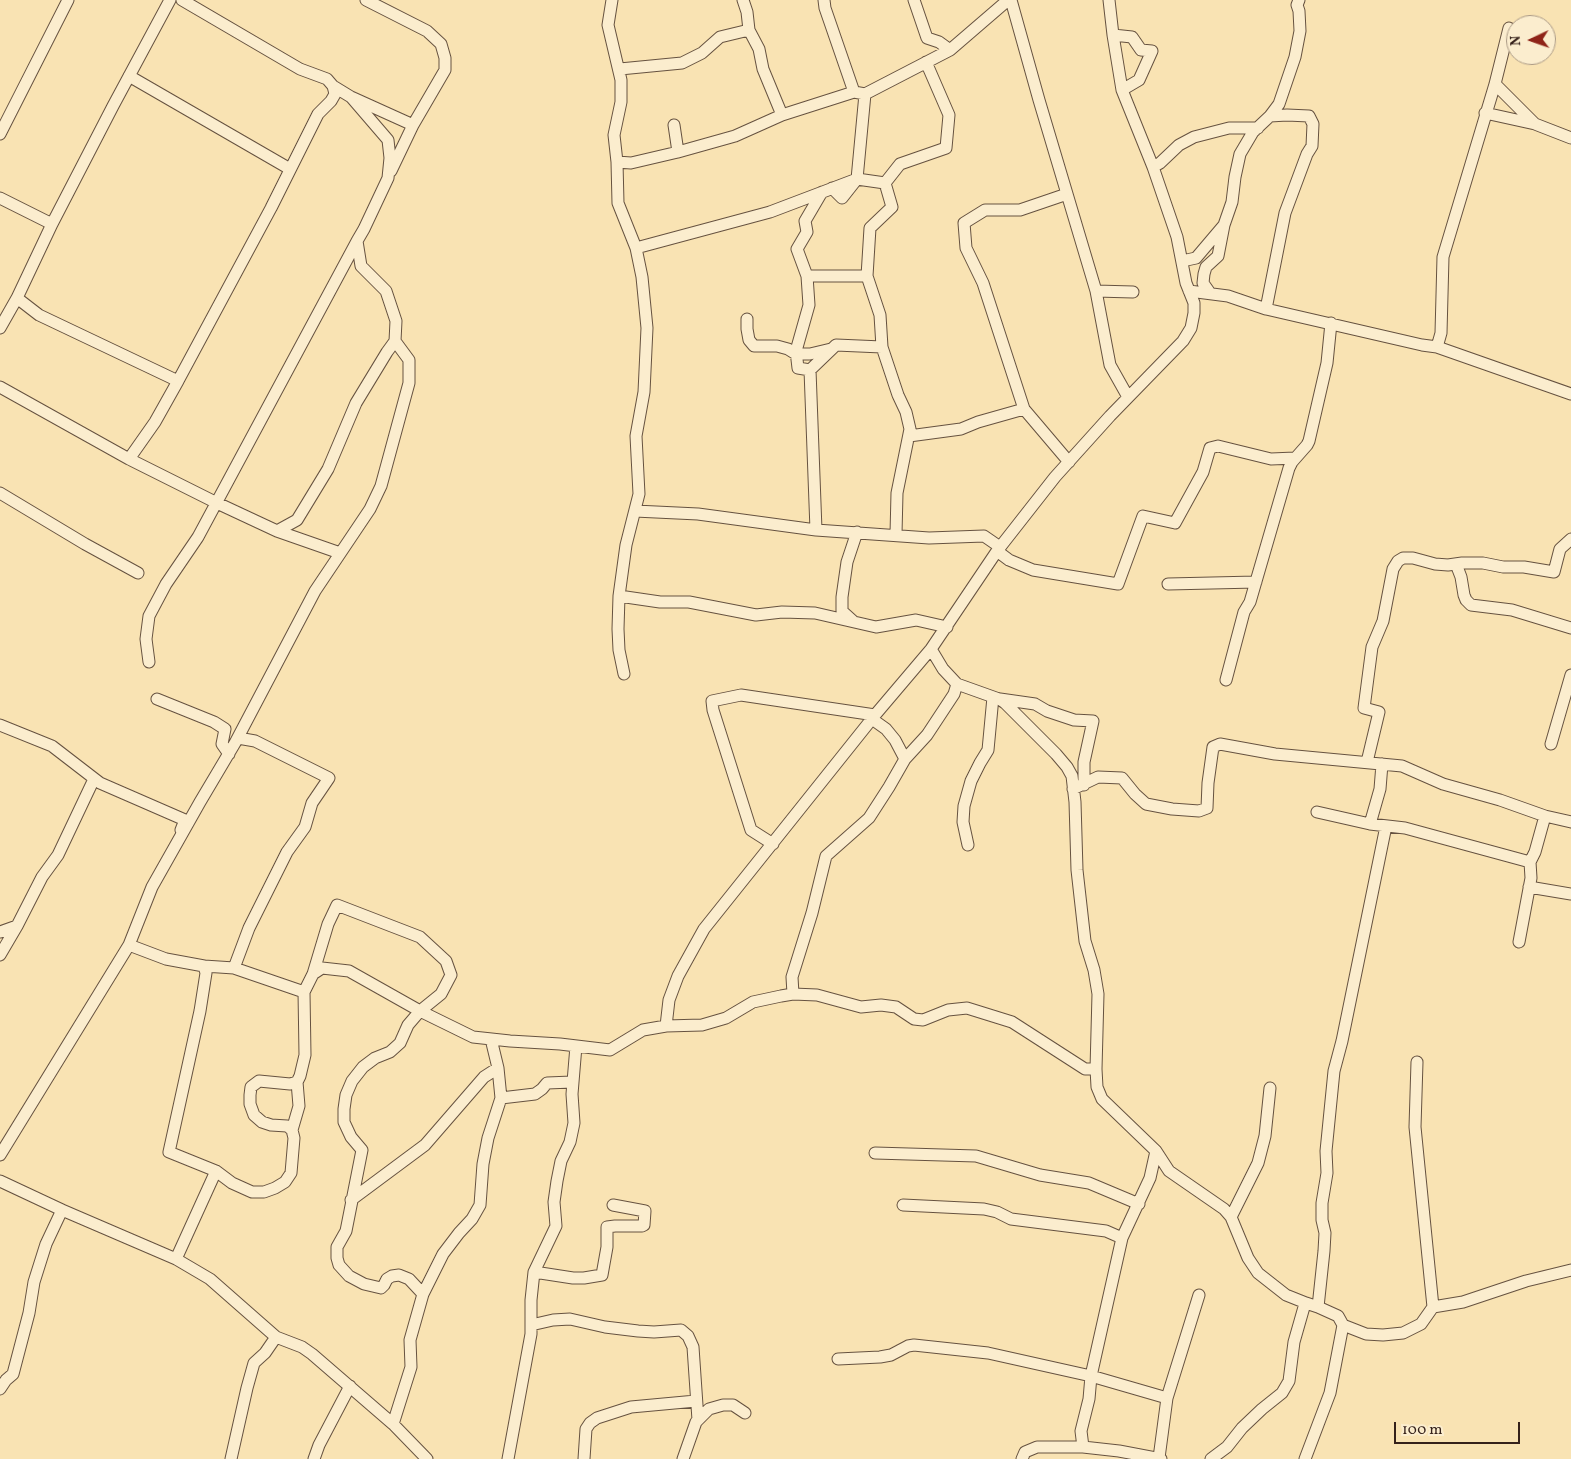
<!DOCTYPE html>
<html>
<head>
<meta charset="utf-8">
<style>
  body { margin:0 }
  #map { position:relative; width:1571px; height:1459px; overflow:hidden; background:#f9e3b3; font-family:Vollkorn,serif }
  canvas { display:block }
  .north { position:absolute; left:1506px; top:15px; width:50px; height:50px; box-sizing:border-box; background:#fbedce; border:1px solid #ac9b86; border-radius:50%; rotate:267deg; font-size:14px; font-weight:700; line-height:20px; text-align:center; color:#35211a }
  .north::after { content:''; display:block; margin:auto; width:18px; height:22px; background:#8f2418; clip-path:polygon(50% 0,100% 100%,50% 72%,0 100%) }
  .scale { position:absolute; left:1394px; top:1422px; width:126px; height:22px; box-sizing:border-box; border:2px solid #35211a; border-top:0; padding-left:6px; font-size:15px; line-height:18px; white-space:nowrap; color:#35211a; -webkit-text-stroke:4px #fbedce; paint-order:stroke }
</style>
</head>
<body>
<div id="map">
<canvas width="1571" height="1459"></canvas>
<div class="north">N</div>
<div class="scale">100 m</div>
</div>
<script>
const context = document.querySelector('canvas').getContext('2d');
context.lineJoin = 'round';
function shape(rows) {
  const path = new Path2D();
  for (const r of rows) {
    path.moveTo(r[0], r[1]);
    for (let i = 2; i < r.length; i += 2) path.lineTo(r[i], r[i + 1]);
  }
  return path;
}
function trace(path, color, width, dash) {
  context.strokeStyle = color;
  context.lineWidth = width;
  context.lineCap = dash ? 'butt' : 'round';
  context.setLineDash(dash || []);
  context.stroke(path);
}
const minor = shape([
  [612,0,608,25,621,80,621,102,614,135,617,162,631,163,678,152],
  [743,0,747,12,749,30,759,49,763,69,782,115],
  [824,0,825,8,854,92,865,94,950,50],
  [914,0,927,38,939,42,950,50,1008,0],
  [1011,0,1039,100,1096,291,1110,365,1128,397],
  [1113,35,1132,37,1141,50,1152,51,1139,80,1122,90],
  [620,69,682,63,702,53,720,37,749,30],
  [129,76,290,169],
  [1495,84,1535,124],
  [333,86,351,97,413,125,445,70,445,58,441,44,427,31,366,0],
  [1485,113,1535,124,1571,138],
  [1270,116,1279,104,1295,57,1300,31,1299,11,1297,5,1299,0],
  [674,125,678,152,735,136,782,115,854,92],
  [0,134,68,0],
  [617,162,618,203,636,248,642,277,647,328,644,392,636,436,639,494,626,545,619,596,618,629,619,650,624,674],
  [1153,167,1160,163,1179,145,1194,137,1229,128,1258,128],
  [391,171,413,125],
  [832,188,842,198,857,179,885,183],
  [1067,194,1020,210,985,210,964,223,966,248,983,283,1024,409,1069,462],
  [0,198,52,224],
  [636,248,770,212,857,179,865,94],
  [1182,261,1196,258,1224,225],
  [807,276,867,276],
  [1096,291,1133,292],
  [1189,291,1228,296,1266,309,1422,345,1437,347,1571,394],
  [1210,293,1203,283,1204,274,1206,267,1218,256,1224,225,1232,202,1235,177,1240,154,1253,132,1270,116,1287,115,1309,116,1313,124,1312,146,1307,154,1285,213,1266,309],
  [747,319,747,329,749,340,754,346,777,346,788,349,796,354,810,354,831,349],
  [0,328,17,298],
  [1437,347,1441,333,1443,257,1495,84,1509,28],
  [810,370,798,368,796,351,809,305,807,276,797,249,807,232,805,221,822,192],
  [178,381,271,208,318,114,331,101,335,94,333,86,327,79,300,69,182,0],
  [0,387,129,459,217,503,277,531,340,553],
  [909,436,961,429,978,422,1024,409],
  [129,459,155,422,178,381,39,315,17,298,52,224,113,106,170,0],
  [0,493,85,544,138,573],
  [635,511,698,514,816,530,929,538,984,536,1000,547],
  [816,530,810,370,836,345,882,347],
  [277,531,297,520,328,469,356,403,387,352,395,341],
  [896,534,897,493,910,429,906,412,898,395,882,347,880,315,867,276,870,228,892,207,885,183,900,164,946,148,949,115,926,62],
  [997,551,1009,560,1033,570,1118,584,1143,516,1175,523,1203,472,1210,448,1218,446,1271,459,1295,458],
  [1456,564,1461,577,1464,595,1466,600,1471,605,1512,610,1571,628],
  [1168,584,1256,582],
  [619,596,660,602,689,602,756,615,782,612,815,613,876,627,916,620,947,627],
  [853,621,842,611,842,597,847,562,857,532],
  [931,649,943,669,957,684,999,699,1005,703,1056,754,1067,767,1072,776,1075,802,1077,870,1085,941,1094,970,1098,994,1096,1069],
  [149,662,146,639,149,616,166,584,198,537,357,241],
  [1226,680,1244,612,1250,602,1289,468,1292,462,1307,445,1309,441,1327,363,1331,323],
  [157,699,214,722,225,729,222,744,229,754],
  [1000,699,1035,704,1047,711,1074,720,1093,721,1084,762,1084,785],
  [0,725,52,746,100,783,185,820,181,830],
  [1551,744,1571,675],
  [905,759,927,735,954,694,957,684],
  [1367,762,1379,712,1364,708,1372,647,1383,621,1393,569,1398,561,1403,558,1413,558,1435,564,1448,565,1462,563,1483,563,1503,567,1524,567,1554,572,1560,549,1571,539],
  [1073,789,1098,777,1122,778,1135,794,1146,804,1172,809,1199,811,1207,808,1208,783,1213,747,1220,744,1275,754,1402,766,1443,784,1500,800,1545,816,1535,852,1530,862,1531,878,1519,942],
  [1317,812,1370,824,1405,828,1530,862],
  [1545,816,1571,822],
  [1370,824,1380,789,1382,764],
  [773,844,751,830,713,710,712,701,741,695,875,715],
  [968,845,963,822,964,806,971,781,980,763,988,750,993,697],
  [1529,887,1571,894],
  [0,932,17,926],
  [129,945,166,959,204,966,206,973,200,1011,169,1152,216,1171],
  [0,955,17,926,42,877,58,855,94,779],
  [204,966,234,968,304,992],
  [234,968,249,928,287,852,305,827,312,803,329,778,255,741,238,738],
  [313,974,328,924,337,905,420,937,446,961,451,975,441,994,420,1011,408,1025,400,1043,390,1052,375,1058,363,1067,352,1081,346,1095,344,1109,344,1122,351,1137,362,1150,346,1231,337,1247,337,1258,339,1265,349,1276,364,1284,381,1288,384,1285,387,1279,392,1276,399,1275,409,1279,423,1294],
  [793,994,792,977,812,913,826,856,869,818,889,787,905,759,895,740,886,729,872,719],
  [666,1026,669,1000,678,976,704,929,875,715,931,649,997,551,1055,477,1110,416,1183,341,1191,328,1194,313,1194,303,1186,283,1177,237,1153,167,1122,90,1113,35,1109,0],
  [1417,1062,1415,1127,1433,1307],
  [501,1098,535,1094,542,1089,547,1083,572,1082],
  [292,1130,299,1106,297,1082],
  [875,1153,976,1156,1040,1175,1089,1183,1139,1204],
  [0,1155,129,945,152,887,200,802,235,743,315,591,370,509,381,486,409,383,409,360,395,341,396,321,386,291,361,266,357,241,364,229,388,178,390,158,388,140,351,97],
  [0,1181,62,1210,176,1259,210,1279,276,1337,302,1347,312,1354,393,1424,427,1459],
  [351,1200,425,1145,484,1077,498,1068],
  [903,1205,984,1209,997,1212,1011,1219,1106,1231,1122,1238],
  [1231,1217,1258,1163,1265,1136,1270,1088],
  [176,1259,216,1171,232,1183,252,1192,264,1192,275,1188,285,1182,291,1173,294,1138,292,1130,287,1126,271,1125,262,1122,254,1115,250,1104,250,1095,251,1087,259,1081,290,1084,297,1082,300,1076,305,1055,304,992,313,974,322,968,349,971,420,1011,473,1037,510,1041,560,1044,610,1050,643,1030,666,1026,702,1025,726,1018,753,1002,781,996,793,994,817,995,861,1007,881,1005,896,1007,914,1019,923,1020,948,1010,967,1008,1012,1022,1085,1069,1096,1069,1097,1087,1102,1099,1156,1151,1169,1171,1224,1209,1231,1217,1248,1258,1258,1273,1286,1295,1306,1303],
  [534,1272,573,1278,584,1278,602,1275,607,1247,607,1227,615,1226,642,1226,644,1225,645,1211,613,1205],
  [1318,1307,1338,1316,1343,1325,1366,1334,1383,1335,1403,1333,1421,1324,1433,1307,1463,1302,1526,1281,1571,1270],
  [531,1325,553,1320,570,1319,605,1327,638,1331,654,1332,681,1330,688,1336,693,1347,698,1420],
  [838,1359,880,1357,891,1355,908,1346,914,1345,988,1353,1091,1376,1167,1398],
  [0,1389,6,1380,13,1374,29,1313,34,1282,46,1244,62,1210],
  [393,1424,411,1367,410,1340,423,1294,443,1254,459,1233,472,1219,480,1205,483,1164,488,1138,501,1098,498,1068,491,1039],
  [1083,1447,1081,1431,1089,1399,1091,1376,1122,1238,1150,1178,1156,1151],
  [1159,1458,1167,1398,1199,1295],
  [231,1459,247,1388,254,1363,265,1353,276,1337],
  [314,1459,319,1445,350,1386],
  [508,1459,531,1334,531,1300,534,1272,556,1226,554,1202,557,1181,561,1161,570,1142,574,1123,572,1094,576,1046],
  [584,1459,586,1429,590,1423,597,1418,631,1407,696,1401],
  [683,1459,696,1422,709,1409,723,1405,733,1405,745,1413],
  [1022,1459,1025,1452,1037,1447,1083,1447,1119,1451,1161,1459],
  [1211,1459,1227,1447,1242,1428,1262,1409,1282,1393,1289,1381,1294,1342,1304,1307,1306,1303,1318,1307,1324,1251,1325,1233,1322,1220,1322,1203,1327,1173,1326,1151,1334,1071,1342,1041,1386,826],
  [1305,1459,1330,1393,1343,1325]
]);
trace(minor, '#665240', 13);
trace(minor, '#fbedce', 11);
</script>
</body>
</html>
